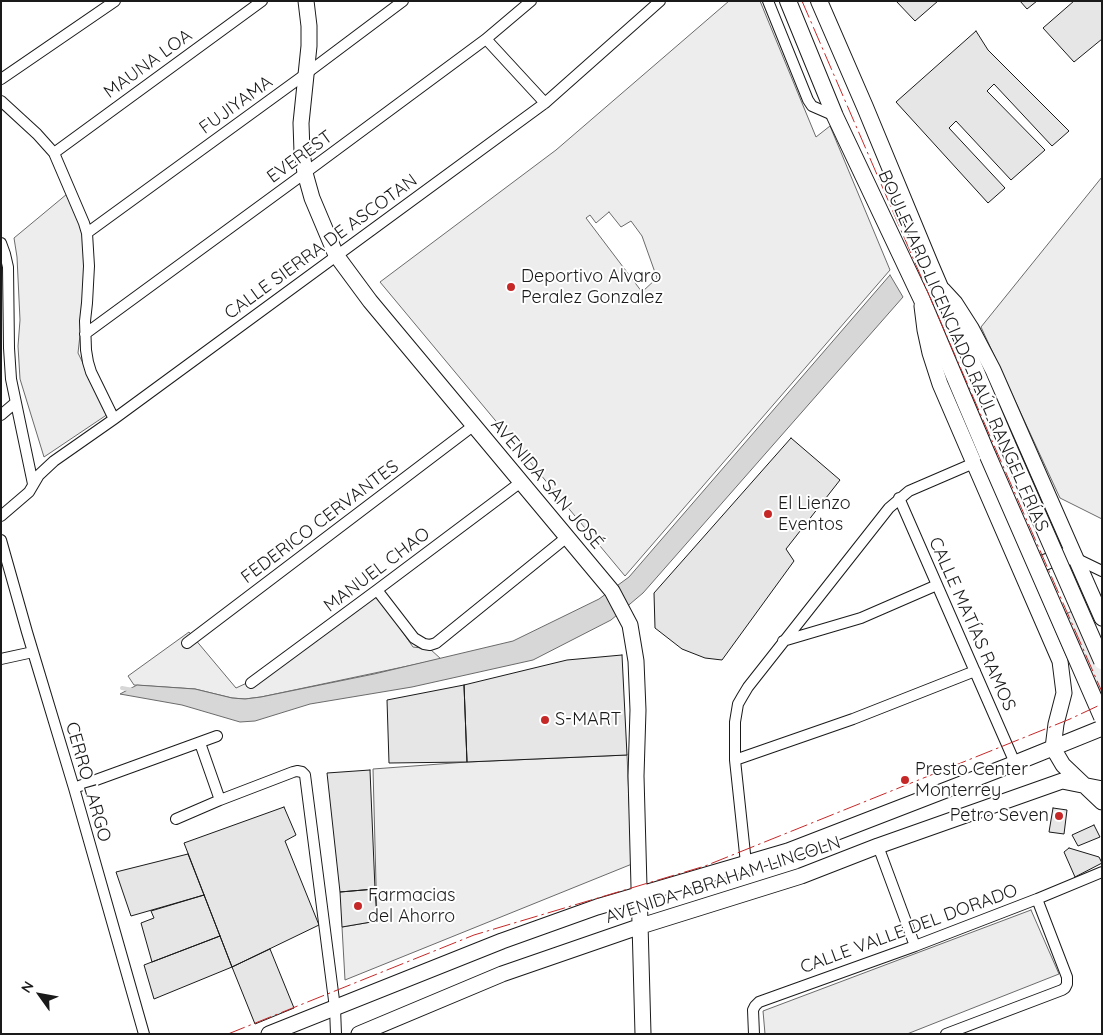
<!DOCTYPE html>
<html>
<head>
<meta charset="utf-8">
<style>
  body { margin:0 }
  #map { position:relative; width:1103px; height:1035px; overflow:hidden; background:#fff; font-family:Quicksand,sans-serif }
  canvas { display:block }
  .frame { position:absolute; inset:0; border:2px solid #1a1a1a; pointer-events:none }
  .north { position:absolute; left:15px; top:970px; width:50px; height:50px; -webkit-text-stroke:4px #fff; paint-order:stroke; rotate:302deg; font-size:14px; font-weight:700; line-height:20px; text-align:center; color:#1a1a1a }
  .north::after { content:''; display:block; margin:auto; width:18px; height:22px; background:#1a1a1a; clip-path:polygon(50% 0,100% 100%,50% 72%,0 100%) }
</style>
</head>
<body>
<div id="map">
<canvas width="1103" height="1035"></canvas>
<div class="frame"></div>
<div class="north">N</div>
</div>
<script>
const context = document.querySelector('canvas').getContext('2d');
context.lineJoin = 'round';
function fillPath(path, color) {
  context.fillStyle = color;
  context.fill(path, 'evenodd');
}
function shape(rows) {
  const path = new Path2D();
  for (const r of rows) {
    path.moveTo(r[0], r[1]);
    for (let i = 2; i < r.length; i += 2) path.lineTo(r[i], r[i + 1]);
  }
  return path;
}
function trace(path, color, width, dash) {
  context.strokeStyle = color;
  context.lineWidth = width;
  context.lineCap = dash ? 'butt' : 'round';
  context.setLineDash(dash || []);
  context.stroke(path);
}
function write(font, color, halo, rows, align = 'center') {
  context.font = font + ' Quicksand,sans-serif';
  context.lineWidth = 4;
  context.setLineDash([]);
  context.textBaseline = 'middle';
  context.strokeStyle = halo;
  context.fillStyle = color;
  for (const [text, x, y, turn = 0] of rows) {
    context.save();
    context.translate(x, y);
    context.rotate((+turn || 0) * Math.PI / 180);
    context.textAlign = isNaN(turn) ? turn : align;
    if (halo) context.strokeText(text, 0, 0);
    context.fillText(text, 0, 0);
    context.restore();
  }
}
const built = shape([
  [729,1,760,1,816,137,830,126,890,270,625,576,380,282,556,150,729,1],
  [609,212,621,227,631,221,642,236,657,278,642,292,586,218,590,215,596,223,609,212],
  [1102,177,1102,519,1060,498,981,327,1102,177],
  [67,194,81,225,85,249,86,281,78,353,108,414,44,457,20,379,18,346,20,320,17,257,14,238,67,194],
  [377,595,413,647,430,649,441,659,261,697,245,699,232,698,195,689,134,685,128,676,189,632,236,688,249,682,377,595],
  [1083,606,1102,646,1102,697,1055,619,1083,606],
  [627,755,632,864,345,980,342,927,377,921,373,769,467,762,627,755],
  [1031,910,1059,974,907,1034,765,1034,763,1011,1031,910]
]);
const water = shape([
  [890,275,903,297,643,593,611,620,533,660,412,687,310,704,255,721,240,722,182,705,120,694,137,685,195,689,232,698,245,699,261,697,374,674,513,641,599,599,629,577,890,275]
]);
const stream = shape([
  [122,688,133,690]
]);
const building = shape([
  [896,1,938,1,915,21,896,1],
  [1020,1,1037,1,1027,9,1020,1],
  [1074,1,1102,1,1102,39,1074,62,1043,28,1074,1],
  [976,31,988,50,1069,131,1052,146,994,84,987,91,1045,150,1011,180,956,121,949,128,1005,188,988,203,896,102,976,31],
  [791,438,840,480,786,549,794,561,722,660,705,658,682,649,655,628,654,593,791,438],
  [622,655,627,755,467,762,464,685,567,660,622,655],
  [464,685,467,762,389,763,387,700,464,685],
  [370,770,375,889,340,892,327,773,370,770],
  [284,807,296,835,285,841,319,925,232,967,184,843,284,807],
  [1053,808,1067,810,1064,834,1049,832,1053,808],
  [1094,825,1100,837,1078,846,1072,835,1094,825],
  [1069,848,1099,857,1102,863,1075,877,1064,852,1069,848],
  [188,854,204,895,131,916,116,872,188,854],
  [375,889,377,921,342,927,340,892,375,889],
  [204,895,220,936,152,962,141,923,154,918,151,911,204,895],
  [220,936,232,967,154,999,144,965,220,936],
  [270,949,294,1008,255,1024,232,967,270,949]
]);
const street = shape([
  [768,1,808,100,812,106,835,116],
  [486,39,545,103],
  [1,79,115,1],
  [1,101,37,134,54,153,84,223,87,233,89,266,87,303,85,321,86,350,88,362,91,372,114,419],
  [54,153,262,1],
  [87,233,307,73,403,1],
  [1,243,5,254,8,267,9,348,11,379,33,484],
  [85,334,305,173,486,39,531,1],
  [1,415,15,403],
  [899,498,1015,763],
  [1,516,29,492,39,475,54,461,114,419,545,103,660,1],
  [1,540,27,632,74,788,144,1034],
  [1075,558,1102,571],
  [377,590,414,638,424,644,430,645,436,643,567,537],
  [783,641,861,618,937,585],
  [187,643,473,426],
  [1,659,33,652],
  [251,683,377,590,521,482],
  [200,743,220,800],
  [735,760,853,719,975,671],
  [74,788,217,736],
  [176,819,220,800,293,772,297,771,302,772,305,775,335,1008,336,1034],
  [878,846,915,946],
  [746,863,735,760,735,722,738,704,742,697,748,687,889,508,909,491,974,463],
  [754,1034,753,1010,755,1006,759,1002,915,946,1037,899,1102,872],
  [946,1034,1062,990,1065,988,1067,984,1067,977,1037,899]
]);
const secondary = shape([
  [306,1,309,26,309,46,301,123,302,152,305,173,312,198,336,255,370,301,612,591,630,625,636,661,638,710,636,776,643,1034],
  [943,290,955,303,971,328,993,370,1102,618],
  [922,306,925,330,930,353,940,384,974,463,1060,661,1064,693,1056,724,1053,748],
  [1028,576,1032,571,1043,563,1061,556,1069,557],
  [1053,748,1063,765,1102,802],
  [269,1034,502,941,597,907,788,851,1008,766,1102,728],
  [359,1034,502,974,641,926,801,876,878,846,1062,781,1102,789]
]);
const primary = shape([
  [788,1,835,116,922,300,988,456],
  [819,1,865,107,930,264,1007,444]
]);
const primaryBridge = shape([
  [1007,444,1102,661],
  [988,456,1102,717]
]);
const power = shape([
  [802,1,996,450,1102,692],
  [228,1034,474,935,705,866,1070,719,1102,704]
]);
const markers = [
  [511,287,5,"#c62828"],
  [768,514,5,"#c62828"],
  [545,720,5,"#c62828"],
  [905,780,5,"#c62828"],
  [1059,816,5,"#c62828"],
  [358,906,5,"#c62828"]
];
const streetNames = [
  ["MAUNA LOA",148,64,-36],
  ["FUJIYAMA",236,105,-36],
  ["EVEREST",300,157,-36],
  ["CALLE SIERRA DE ASCOTAN",321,247,-36],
  ["BOULEVARD LICENCIADO RAÚL RANGEL FRÍAS",963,351,66],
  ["AVENIDA SAN JOSÉ",547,484,50],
  ["FEDERICO CERVANTES",320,522,-37],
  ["MANUEL CHAO",377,570,-37],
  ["CALLE MATÍAS RAMOS",972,624,66],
  ["CERRO LARGO",88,782,74],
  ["AVENIDA ABRAHAM LINCOLN",723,880,-18],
  ["CALLE VALLE DEL DORADO",909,929,-20]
];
const poiNames = [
  ["Deportivo Alvaro",521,277],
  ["Peralez Gonzalez",521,298],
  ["El Lienzo",778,504],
  ["Eventos",778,525],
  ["S-MART",555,720],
  ["Presto Center",915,770],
  ["Monterrey",915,791],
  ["Petro Seven",1049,816,"right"],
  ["Farmacias",368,896],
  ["del Ahorro",368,917]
];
fillPath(built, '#ededed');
trace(built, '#6a6a6a', 1);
fillPath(water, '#d7d7d7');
trace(water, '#6a6a6a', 1);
trace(stream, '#d7d7d7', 4);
fillPath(building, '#e6e6e6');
trace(building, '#1a1a1a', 1);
trace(street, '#1a1a1a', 12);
trace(secondary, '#1a1a1a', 17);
trace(primary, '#1a1a1a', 18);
trace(street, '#fff', 10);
trace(secondary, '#fff', 15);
trace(primary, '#fff', 16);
trace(primaryBridge, '#1a1a1a', 18, []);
trace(primaryBridge, '#fff', 16);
trace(power, '#c62828', 1, [18, 4, 2.5, 4]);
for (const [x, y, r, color] of markers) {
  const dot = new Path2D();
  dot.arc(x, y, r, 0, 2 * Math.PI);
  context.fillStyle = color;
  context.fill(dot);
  trace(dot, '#fff', 2);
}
write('18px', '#1a1a1a', '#fff', streetNames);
write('18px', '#1a1a1a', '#fff', poiNames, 'left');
</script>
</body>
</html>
